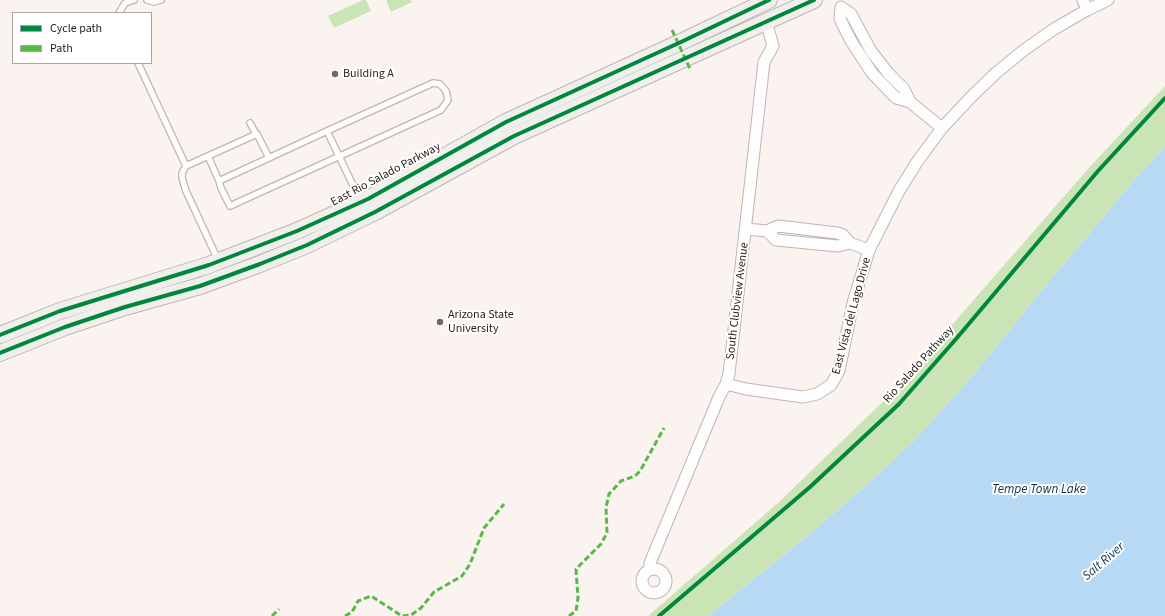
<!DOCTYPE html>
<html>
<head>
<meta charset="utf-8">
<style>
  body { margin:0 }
  #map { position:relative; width:1165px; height:616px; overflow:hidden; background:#faf3f0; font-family:"Source Sans 3",sans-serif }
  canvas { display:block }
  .legend { position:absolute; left:12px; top:12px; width:140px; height:52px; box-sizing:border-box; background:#fff; border:1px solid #a9a5a2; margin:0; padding:5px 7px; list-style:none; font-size:12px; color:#271d17 }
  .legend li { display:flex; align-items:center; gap:8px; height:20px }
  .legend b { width:20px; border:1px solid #a9a5a2 }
</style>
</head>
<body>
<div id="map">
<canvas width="1165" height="616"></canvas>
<ul class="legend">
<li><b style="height:5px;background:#00873e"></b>Cycle path</li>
<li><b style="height:5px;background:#58b947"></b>Path</li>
</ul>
</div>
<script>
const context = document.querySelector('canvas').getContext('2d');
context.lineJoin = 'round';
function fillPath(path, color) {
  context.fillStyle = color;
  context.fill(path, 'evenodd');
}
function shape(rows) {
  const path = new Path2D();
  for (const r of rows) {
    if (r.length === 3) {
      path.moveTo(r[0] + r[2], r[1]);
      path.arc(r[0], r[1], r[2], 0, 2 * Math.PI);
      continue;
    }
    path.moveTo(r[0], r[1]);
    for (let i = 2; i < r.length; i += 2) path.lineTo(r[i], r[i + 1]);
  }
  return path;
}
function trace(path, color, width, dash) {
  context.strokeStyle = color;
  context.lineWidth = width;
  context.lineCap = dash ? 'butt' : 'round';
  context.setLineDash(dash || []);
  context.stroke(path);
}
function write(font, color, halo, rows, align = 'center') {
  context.font = font + ' "Source Sans 3",sans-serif';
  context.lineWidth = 4;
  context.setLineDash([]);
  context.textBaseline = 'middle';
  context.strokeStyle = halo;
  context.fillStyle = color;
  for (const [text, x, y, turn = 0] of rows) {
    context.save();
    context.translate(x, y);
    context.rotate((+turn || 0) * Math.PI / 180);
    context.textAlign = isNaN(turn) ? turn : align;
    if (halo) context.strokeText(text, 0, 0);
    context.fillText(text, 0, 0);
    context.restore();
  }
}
const green = shape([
  [363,0,366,0,371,11,334,28,328,16],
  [386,0,410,0,412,2,391,12],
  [1165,86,1165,147,1131,184,1038,295,975,373,915,440,869,483,805,538,708,616,648,616,779,502,896,389,1088,169]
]);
const water = shape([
  [1165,147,1165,616,708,616,805,538,869,483,915,440,975,373,1038,295,1131,184]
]);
const service = shape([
  [147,0,154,2,161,0],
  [119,13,125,3,134,0],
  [138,63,186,166,208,156,219,181,327,131,361,202],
  [250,123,256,134],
  [208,156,257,134,269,158],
  [186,166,182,173,182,178,186,191,218,260],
  [219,181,221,188,230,206,441,110,448,100,446,91,440,84,433,83,327,131]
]);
const minor = shape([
  [1083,0,1087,10],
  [910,102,896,98,872,73,851,41,840,19,841,7,851,14,871,51,888,73,904,89,910,102,942,128],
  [746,229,767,231],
  [850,243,843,235,837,233,778,226,767,231,776,240,838,246,850,243,869,250],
  [726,384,746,389,803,397,817,394,831,385,839,371,853,303,869,250,899,191,917,162,942,128,973,95,996,73,1024,50,1054,29,1087,10,1108,0],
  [654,581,12],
  [650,569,650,563,719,397,726,384,729,374,764,62,773,46,766,21]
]);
const secondary = shape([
  [0,335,60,311,209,265,297,231,368,199,506,122,681,42,769,0],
  [0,353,65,327,125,307,200,286,260,264,307,245,375,212,514,136,814,0]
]);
const quiet = shape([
  [672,30,691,71],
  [272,616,279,609],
  [345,616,352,612,358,601,371,596,402,616,411,615,421,608,434,592,462,576,470,564,484,528,504,504],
  [569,616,576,611,578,598,576,569,601,544,607,533,606,508,609,494,621,481,635,476,640,471,664,428]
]);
const cycleway = shape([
  [0,335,60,311,209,265,297,231,368,199,506,122,681,42,769,0],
  [0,353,65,327,125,307,200,286,260,264,307,245,375,212,514,136,814,0],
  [659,616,810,487,899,404,956,339,1098,171,1165,98]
]);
const markers = [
  [335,74,4,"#716863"],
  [440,322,4,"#716863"]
];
const poiNames = [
  ["Building A",343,74],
  ["Arizona State",448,315],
  ["University",448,329]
];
const streetNames = [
  ["East Rio Salado Parkway",386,175,-28],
  ["South Clubview Avenue",738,301,-83],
  ["East Vista del Lago Drive",852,316,-75],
  ["Rio Salado Pathway",919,365,-48]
];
const waterNames = [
  ["Tempe Town Lake",1039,490],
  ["Salt River",1104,562,-41]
];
fillPath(green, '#cbe4b6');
fillPath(water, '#b8d9f4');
trace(service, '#bfb6b2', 8);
trace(minor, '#bfb6b2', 13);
trace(secondary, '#bfb6b2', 18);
trace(service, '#fefdfd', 5.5);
trace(minor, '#fefdfd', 11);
trace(secondary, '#f1efeb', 16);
trace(quiet, '#58b947', 3, [6, 3]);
trace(cycleway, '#00873e', 4);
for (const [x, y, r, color] of markers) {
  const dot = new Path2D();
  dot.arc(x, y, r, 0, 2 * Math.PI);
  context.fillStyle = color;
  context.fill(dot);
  trace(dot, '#fff', 1.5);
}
write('12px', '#271d17', '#fff', poiNames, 'left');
write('12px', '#271d17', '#fff', streetNames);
write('italic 13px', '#0e344d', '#fff', waterNames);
</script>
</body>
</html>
